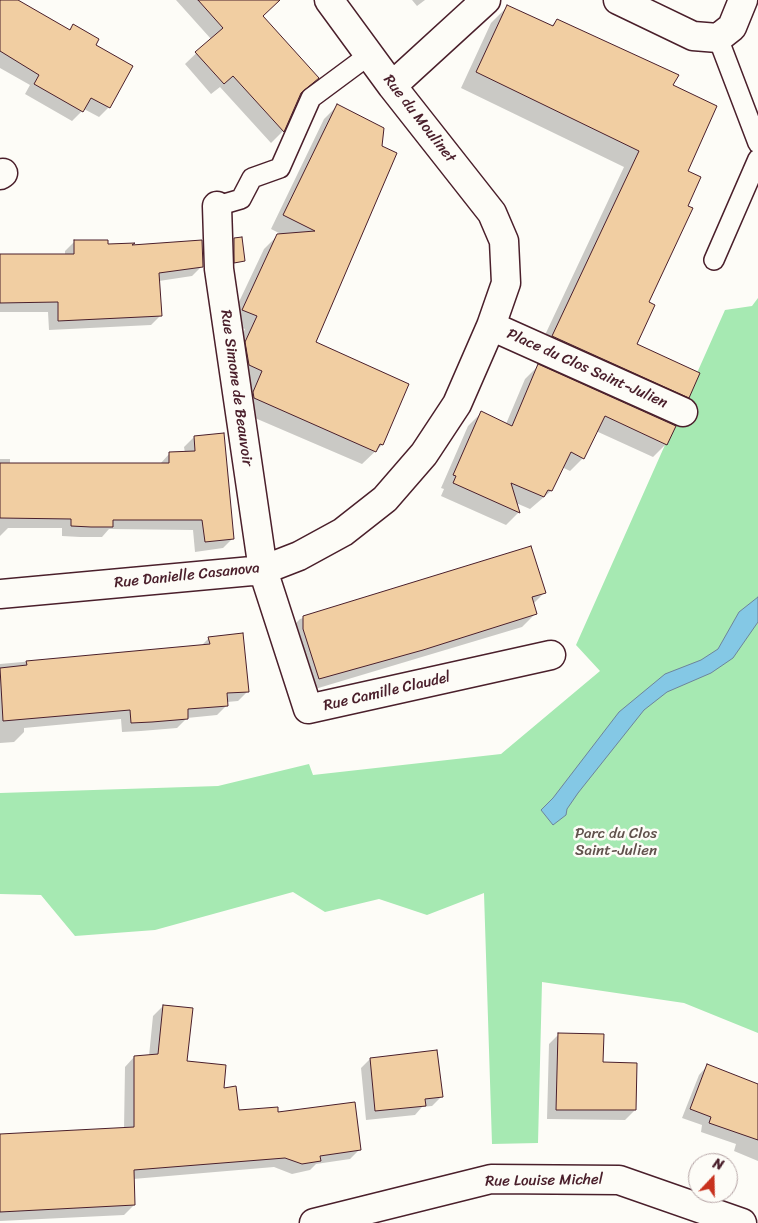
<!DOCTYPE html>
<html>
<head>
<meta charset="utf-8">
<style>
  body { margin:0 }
  #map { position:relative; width:758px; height:1223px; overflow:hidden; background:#fdfcf7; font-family:Sriracha,sans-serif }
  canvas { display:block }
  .north { position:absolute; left:688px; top:1153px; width:50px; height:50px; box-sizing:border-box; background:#fdfcf7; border:1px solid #b5a4a5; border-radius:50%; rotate:21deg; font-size:14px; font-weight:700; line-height:20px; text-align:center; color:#4a1f2b }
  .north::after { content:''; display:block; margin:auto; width:18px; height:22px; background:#c8321e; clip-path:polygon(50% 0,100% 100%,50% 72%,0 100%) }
</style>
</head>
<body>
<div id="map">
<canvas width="758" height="1223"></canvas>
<div class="north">N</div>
</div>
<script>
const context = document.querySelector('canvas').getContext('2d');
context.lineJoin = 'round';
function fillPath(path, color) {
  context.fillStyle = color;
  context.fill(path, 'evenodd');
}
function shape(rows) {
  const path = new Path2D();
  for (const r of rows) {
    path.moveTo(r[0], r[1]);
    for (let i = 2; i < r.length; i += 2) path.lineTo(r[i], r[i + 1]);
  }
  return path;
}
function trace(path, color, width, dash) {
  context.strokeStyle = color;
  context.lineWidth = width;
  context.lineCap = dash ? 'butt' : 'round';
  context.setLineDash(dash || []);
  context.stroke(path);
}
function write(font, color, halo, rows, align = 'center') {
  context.font = font + ' Sriracha,sans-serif';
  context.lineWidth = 5;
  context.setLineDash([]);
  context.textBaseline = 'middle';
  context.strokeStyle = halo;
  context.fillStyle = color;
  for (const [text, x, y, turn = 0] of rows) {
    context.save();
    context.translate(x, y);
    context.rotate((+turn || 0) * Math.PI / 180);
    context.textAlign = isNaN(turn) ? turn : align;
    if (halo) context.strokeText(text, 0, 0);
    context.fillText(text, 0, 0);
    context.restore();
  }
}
const green = shape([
  [758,298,758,1033,684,1003,542,982,538,1143,492,1144,484,893,427,915,379,899,325,912,293,892,155,930,75,936,41,895,0,894,0,793,218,786,309,764,313,775,501,754,600,671,576,645,725,310,752,306]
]);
const water = shape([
  [758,597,758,622,733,658,711,673,667,692,644,710,578,793,567,809,566,815,553,825,541,810,553,798,619,712,665,674,701,660,718,649,739,612,758,597]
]);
const shadow = shape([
  [0,0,16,0,69,30,73,26,94,45,109,107,99,117,84,109,72,121,25,94,30,85,0,68],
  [176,0,256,0,262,16,317,78,299,95,283,131,271,143,220,87,211,94,185,64,211,39],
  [412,0,425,0,417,6],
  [507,7,551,26,558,20,672,85,687,172,635,344,688,397,672,413,537,352,624,167,461,88,491,23],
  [337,106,381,147,314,342,408,384,382,445,362,464,241,412,233,356,245,329,229,323,264,249,278,235,283,235,271,229,324,119],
  [75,241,129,247,202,266,192,276,159,281,161,315,151,325,49,330,48,312,0,312,0,255,65,256,65,251],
  [538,366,666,444,653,457,596,431,583,458,570,471,562,467,551,491,530,509,516,503,519,512,506,525,441,496,444,489,441,488,468,426,481,413,506,424,525,379],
  [194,437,233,538,223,548,195,552,193,530,109,529,102,537,80,537,62,536,62,528,8,528,0,536,0,459,10,459,10,464,160,464,170,453,185,453,184,447],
  [530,548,544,593,533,604,536,613,522,627,305,692,287,632,300,619],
  [209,638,248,691,238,701,227,702,227,705,217,715,187,718,177,728,141,731,122,732,121,719,24,728,24,732,14,742,0,743,0,664,201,646],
  [163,1006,186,1062,222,1089,237,1112,277,1114,360,1149,350,1159,316,1164,310,1170,292,1174,274,1167,133,1179,134,1205,124,1215,0,1221,0,1161,124,1129,125,1067,134,1057,149,1056,153,1016],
  [559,1034,602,1064,635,1110,625,1120,547,1119,549,1044],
  [370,1059,442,1096,432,1106,422,1107,415,1115,366,1120,361,1068],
  [707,1066,758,1085,758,1161,734,1151,736,1144,701,1132,702,1125,682,1118,699,1075]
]);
const building = shape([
  [0,0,18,0,70,30,73,24,99,39,96,45,133,66,110,108,91,98,83,112,34,84,39,75,0,51,0,0],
  [198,0,280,0,263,16,319,78,301,93,284,132,233,76,224,84,195,52,223,28,198,0],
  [507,5,553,26,557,19,679,75,673,85,717,106,688,171,701,177,688,206,693,208,649,302,655,305,637,344,700,373,689,398,552,336,639,151,476,72,507,5],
  [337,104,384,128,382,146,397,153,316,342,409,384,383,445,380,444,376,452,254,398,253,392,262,371,249,365,245,342,257,316,242,310,277,234,315,231,283,215,337,104],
  [242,237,245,261,234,263,234,238,242,237],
  [74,240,108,240,108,244,135,243,132,245,202,240,203,267,159,273,162,316,58,321,58,302,0,303,0,254,74,254,74,240],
  [538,364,676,426,667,445,605,416,584,459,571,452,552,491,548,490,544,497,511,483,520,513,453,483,456,476,453,475,481,411,512,426,538,364],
  [224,433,234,539,205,542,202,520,113,520,113,527,91,527,71,526,71,519,0,518,0,463,169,463,169,452,195,451,194,436,224,433],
  [531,546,546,593,532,597,537,614,423,650,319,679,303,629,303,616,531,546],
  [243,633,249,692,227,693,228,706,188,709,188,719,152,722,131,723,130,710,3,721,0,668,27,665,26,661,210,644,208,637,243,633],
  [163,1005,193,1008,187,1061,226,1065,224,1088,236,1086,239,1110,278,1107,278,1112,355,1102,361,1150,320,1156,321,1161,302,1164,285,1158,134,1170,135,1205,0,1212,0,1134,134,1127,134,1056,158,1054,163,1005],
  [558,1033,604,1034,603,1062,637,1063,636,1110,556,1110,558,1033],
  [437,1050,443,1097,425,1099,426,1106,375,1111,370,1058,437,1050],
  [707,1064,758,1084,758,1140,709,1123,711,1117,690,1109,707,1064]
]);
const service = shape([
  [718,38,758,143],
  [217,206,241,199,252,178,280,168,311,98,369,55],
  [714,260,758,159]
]);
const minor = shape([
  [618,0,693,36,718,38,732,27,743,0],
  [392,86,486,0],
  [0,175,3,173],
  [217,206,219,269,263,570,308,709,551,655],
  [491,326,683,412],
  [0,594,263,570,299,556,343,532,385,499,424,454,457,404,491,326,506,283,504,241,492,213,392,86,329,0],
  [314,1223,491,1179,619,1180,742,1223]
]);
const streetNames = [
  ["Rue du Moulinet",419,119,52],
  ["Place du Clos Saint-Julien",587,369,24],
  ["Rue Simone de Beauvoir",236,388,82],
  ["Rue Danielle Casanova",187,576,-6],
  ["Rue Camille Claudel",387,692,-13],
  ["Rue Louise Michel",544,1181,-1]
];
const parkNames = [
  ["Parc du Clos",616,834],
  ["Saint-Julien",616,851]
];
fillPath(green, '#a6e9b2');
fillPath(water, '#84c8e5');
trace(water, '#6d849b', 1);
fillPath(shadow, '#0003');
fillPath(building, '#f1cea2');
trace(building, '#4a1f2b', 1);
trace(service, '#4a1f2b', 22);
trace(minor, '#4a1f2b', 31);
trace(service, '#fdfcf7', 19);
trace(minor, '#fdfcf7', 28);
write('15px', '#4a1f2b', '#fdfcf7', streetNames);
write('15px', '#61524d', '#fdfcf7', parkNames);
</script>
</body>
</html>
